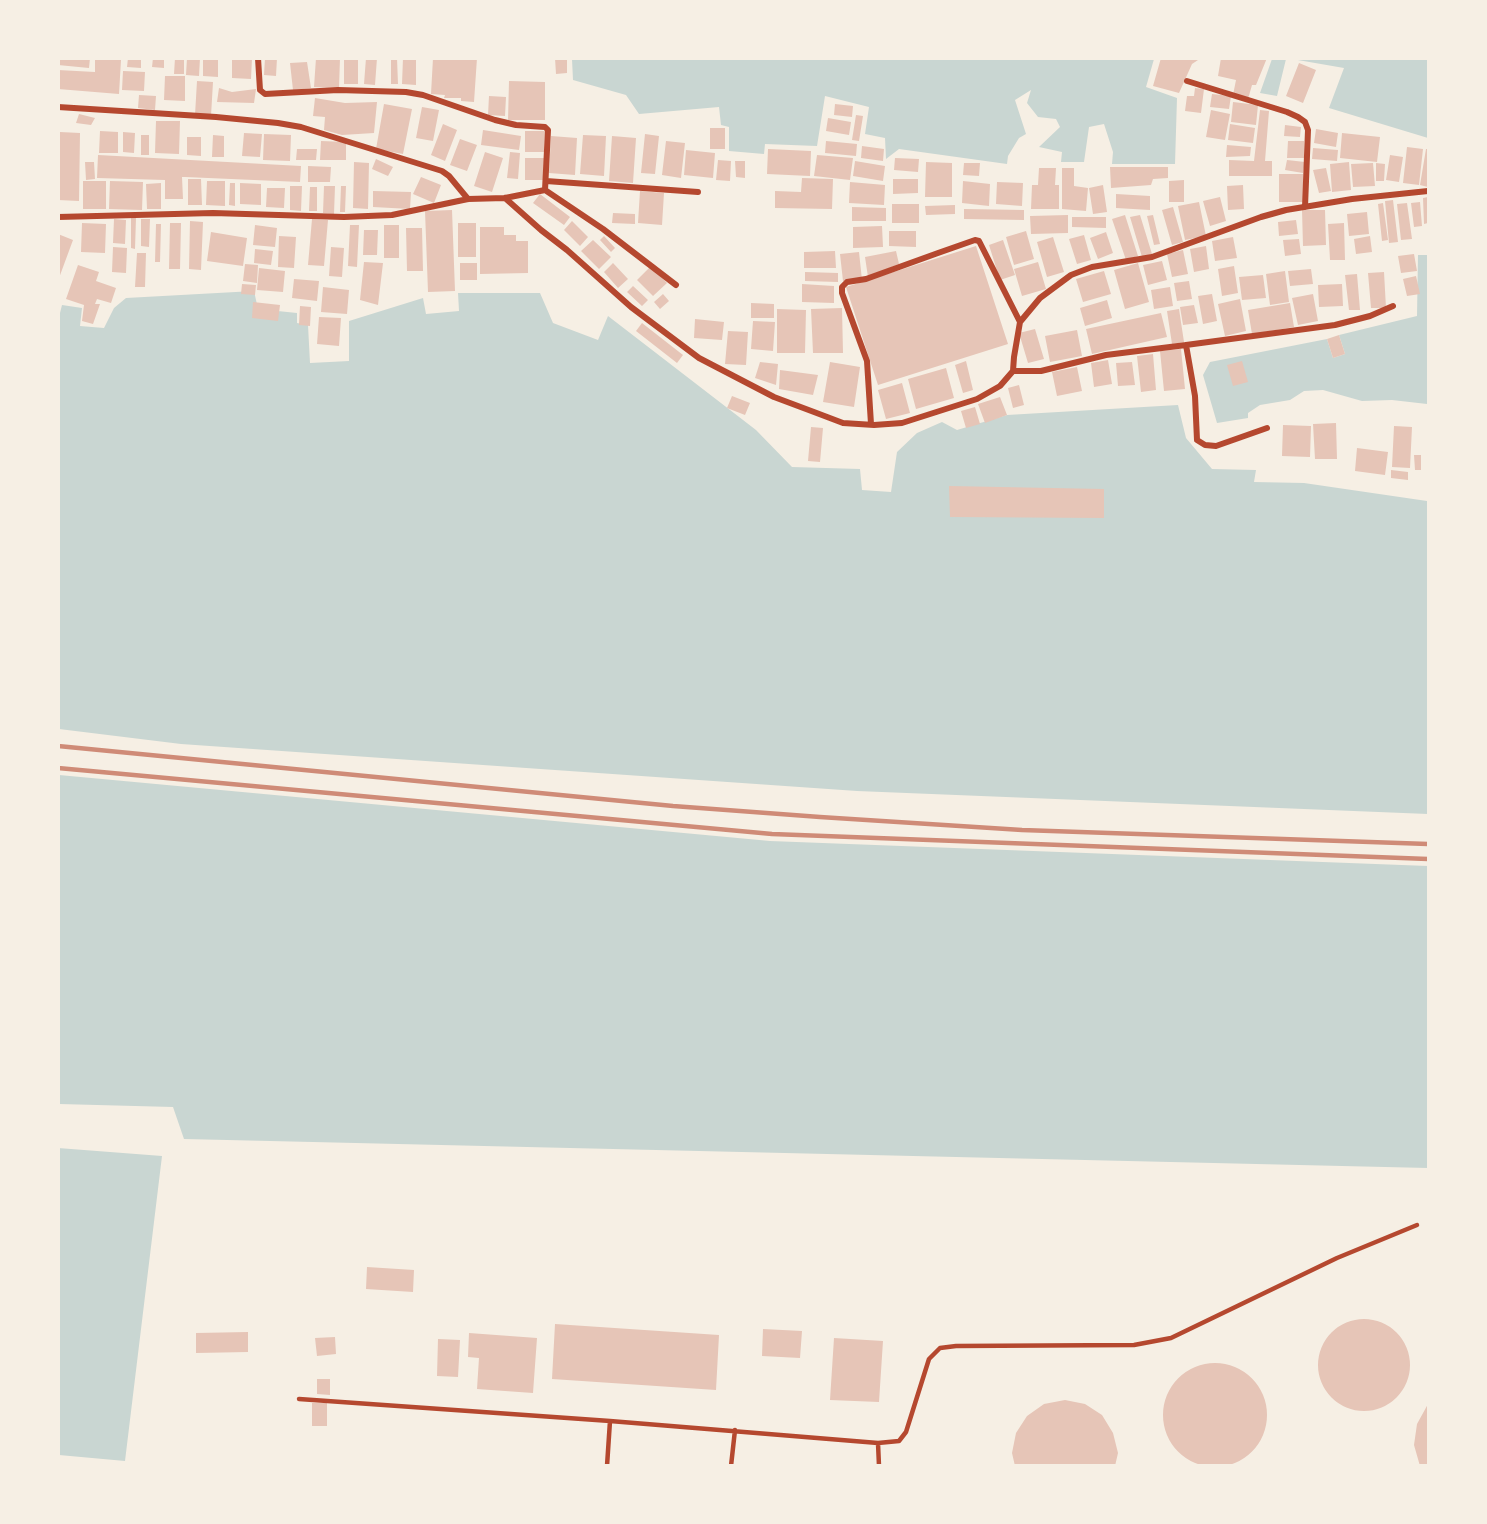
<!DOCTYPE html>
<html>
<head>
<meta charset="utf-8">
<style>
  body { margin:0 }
  #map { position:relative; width:1487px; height:1524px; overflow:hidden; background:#f6efe4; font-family:Signika,sans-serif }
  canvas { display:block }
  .frame { position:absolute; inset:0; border:60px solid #f6efe4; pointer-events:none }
</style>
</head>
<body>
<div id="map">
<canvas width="1487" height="1524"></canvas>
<div class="frame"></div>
</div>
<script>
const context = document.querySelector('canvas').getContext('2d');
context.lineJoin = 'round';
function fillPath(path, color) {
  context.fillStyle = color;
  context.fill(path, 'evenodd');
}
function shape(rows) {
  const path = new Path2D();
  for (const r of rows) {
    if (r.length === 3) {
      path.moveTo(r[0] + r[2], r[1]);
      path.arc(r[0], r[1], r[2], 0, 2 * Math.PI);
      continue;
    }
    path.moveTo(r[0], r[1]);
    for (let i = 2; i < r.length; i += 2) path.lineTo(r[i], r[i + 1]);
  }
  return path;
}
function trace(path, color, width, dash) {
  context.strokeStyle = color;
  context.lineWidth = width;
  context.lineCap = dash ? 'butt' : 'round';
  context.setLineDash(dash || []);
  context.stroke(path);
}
const water = shape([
  [572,59,1154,59,1146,87,1177,98,1175,164,1112,164,1113,152,1104,124,1089,127,1084,162,1061,162,1062,152,1039,147,1060,127,1056,119,1038,117,1027,103,1031,90,1015,100,1026,134,1019,138,1008,156,1007,164,899,149,886,159,885,138,865,134,869,107,825,96,817,146,765,144,764,154,729,151,729,127,721,125,719,107,639,114,626,95,573,80],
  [1272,59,1286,59,1277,96,1260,93],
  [1292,59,1428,59,1428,138,1329,108,1344,68],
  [1418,255,1428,255,1428,814,857,791,181,744,59,729,58,321,62,305,82,308,80,326,104,328,114,308,126,298,254,291,258,309,297,313,297,323,308,325,310,363,349,361,349,321,423,298,426,314,459,311,458,293,540,293,553,323,598,340,608,316,756,430,792,467,860,469,862,490,891,492,897,452,917,433,942,422,957,430,1007,415,1178,405,1186,438,1212,469,1256,470,1254,482,1304,483,1427,501,1427,404,1392,400,1362,401,1323,390,1304,391,1290,400,1260,405,1248,413,1248,418,1217,423,1203,375,1210,362,1327,339,1333,358,1345,354,1339,335,1417,316],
  [59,775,770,841,1428,866,1428,1168,184,1139,173,1107,59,1104],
  [58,1148,162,1156,125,1461,59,1455]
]);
const building = shape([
  [58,58,90,58,89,68,58,65],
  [128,58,141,58,141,68,127,67],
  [153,58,164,58,164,68,152,67],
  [175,58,184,58,184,74,174,74],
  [187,58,200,58,199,76,186,75],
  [203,58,218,58,218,77,203,76],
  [232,58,252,58,251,79,232,78],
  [265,58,277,58,276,76,264,75],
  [316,58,340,58,339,88,314,87],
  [344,58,358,58,358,84,344,84],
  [366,58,377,58,375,85,364,84],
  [391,58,397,58,398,84,391,84],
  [403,58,416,58,416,85,402,84],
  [433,58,477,58,474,102,461,101,461,98,444,98,445,95,431,94],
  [555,58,567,58,567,73,556,74],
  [1161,58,1201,58,1192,64,1179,93,1153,86],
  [1221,58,1267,58,1256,85,1252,85,1248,99,1233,95,1236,80,1218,76],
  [95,59,121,60,119,94,58,89,58,70,95,72],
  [307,62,311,88,293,90,290,63],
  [1299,63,1316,70,1303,103,1286,96],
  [123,71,145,72,144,91,122,90],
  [165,76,185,76,185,101,164,100],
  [197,81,213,82,211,116,195,115],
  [509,81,545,82,545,120,508,120],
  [219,88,232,92,256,89,254,103,217,102],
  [1195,88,1204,89,1201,113,1185,111,1187,96,1194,96],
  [1212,94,1231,96,1229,109,1210,107],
  [139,95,156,96,155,110,138,108],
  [489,96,506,97,505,116,488,115],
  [315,98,345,103,377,102,374,133,342,135,324,130,325,117,313,116],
  [1233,102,1258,105,1256,125,1231,122],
  [384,104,412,109,403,154,376,149],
  [835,104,853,106,852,117,834,115],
  [422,107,439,110,433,141,416,138],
  [1211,110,1230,114,1225,140,1206,137],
  [1260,110,1269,111,1265,161,1272,161,1272,176,1229,176,1229,160,1254,161],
  [79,114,95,118,91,125,76,123],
  [856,115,863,116,859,141,852,140],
  [828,118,851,122,849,135,826,131],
  [156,121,180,121,179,154,155,153],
  [443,124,457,130,445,161,431,155],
  [1230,124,1255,128,1253,143,1228,140],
  [1285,125,1301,127,1300,137,1284,136],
  [710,128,725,128,725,149,710,149],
  [1316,129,1338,133,1336,147,1314,143],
  [483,130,521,136,519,150,481,145],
  [100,131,118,132,118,153,99,153],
  [525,131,545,131,544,152,525,152],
  [60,132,80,133,79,201,58,200],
  [123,132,135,133,134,153,123,152],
  [244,133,262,134,260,157,242,156],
  [1342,133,1380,137,1377,162,1340,158],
  [264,134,291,135,290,161,263,160],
  [645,134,659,136,655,174,641,173],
  [141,135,149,135,149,155,141,155],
  [213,135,224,136,224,157,212,157],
  [583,135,606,136,604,176,580,174],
  [551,136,577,138,575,175,549,173],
  [612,136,636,138,633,183,609,181],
  [187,137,201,137,201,156,187,155],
  [460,139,477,145,467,171,450,165],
  [321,141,346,142,346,160,320,160],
  [666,141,685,143,681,178,662,175],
  [826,141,857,144,856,156,825,153],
  [1288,141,1304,141,1304,158,1287,158],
  [1227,145,1251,147,1250,156,1226,157],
  [862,146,884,149,883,161,861,158],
  [1407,147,1423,149,1419,185,1403,183],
  [1313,148,1338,150,1337,161,1312,159],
  [297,149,317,149,316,160,296,160],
  [768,149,811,151,810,176,767,174],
  [1426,149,1428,149,1428,187,1420,185],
  [686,150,715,153,713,178,684,175],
  [485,152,503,158,492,192,474,186],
  [510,152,520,153,518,179,507,178],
  [98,155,301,166,300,182,185,177,182,177,183,199,165,199,165,180,97,178],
  [817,155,853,158,850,180,814,176],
  [1390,155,1403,157,1399,182,1386,180],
  [525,158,544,158,543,180,525,180],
  [895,158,919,159,918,172,894,170],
  [376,159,393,167,388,176,372,169],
  [718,160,731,161,730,181,716,180],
  [1287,160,1305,162,1303,173,1285,170],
  [735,161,745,161,745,178,736,177],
  [855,161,885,166,883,181,853,176],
  [85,162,94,162,95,179,86,180],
  [354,162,369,163,368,209,353,208],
  [926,162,952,163,952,197,925,197],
  [1349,162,1351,190,1332,192,1330,164],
  [964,163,980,163,979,176,963,175],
  [1373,163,1375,186,1353,187,1351,164],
  [1376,163,1385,164,1384,181,1376,181],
  [308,166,331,167,330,182,308,182],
  [1110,167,1168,167,1168,178,1153,179,1151,185,1111,188],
  [1039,168,1056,168,1055,185,1059,185,1059,209,1031,209,1032,185,1038,185],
  [1062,168,1074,168,1074,186,1088,188,1086,211,1062,209],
  [1326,168,1331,191,1319,193,1313,170],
  [1279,174,1303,174,1303,202,1279,202],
  [421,177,441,185,434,203,413,194],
  [802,178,833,179,832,209,775,208,775,191,801,192],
  [188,179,201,179,202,205,188,205],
  [893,179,918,179,918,193,893,194],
  [1184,180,1184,202,1169,202,1169,181],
  [83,181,106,181,106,209,83,209],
  [110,181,143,182,142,210,109,209],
  [207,181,225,181,225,206,206,205],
  [963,181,990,184,989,206,962,203],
  [850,182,885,185,884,205,849,203],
  [997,182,1023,183,1022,206,996,204],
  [161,183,161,209,147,209,146,184],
  [230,183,235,183,235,206,229,205],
  [240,183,261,184,261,205,240,204],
  [1103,185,1107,212,1093,214,1089,188],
  [1243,185,1244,209,1228,210,1227,186],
  [290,186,302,186,301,211,290,210],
  [324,186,335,186,334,214,323,213],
  [341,186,346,186,345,212,340,212],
  [310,187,317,187,317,211,309,211],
  [267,188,285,188,284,208,266,207],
  [373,191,411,192,410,209,373,207],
  [640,191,664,193,662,225,638,223],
  [540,194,570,217,564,225,533,203],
  [1116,194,1150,196,1150,210,1116,208],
  [1220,197,1226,221,1210,226,1203,201],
  [1428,197,1428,223,1424,224,1423,198],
  [1393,200,1398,242,1389,243,1385,201],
  [1199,202,1206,236,1185,240,1178,206],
  [1420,202,1422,226,1414,227,1411,203],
  [1383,203,1388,240,1382,241,1378,204],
  [1407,203,1412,239,1401,240,1397,204],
  [892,204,919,204,919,223,892,223],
  [955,205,955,214,926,215,925,206],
  [852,207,886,208,886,221,852,221],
  [1173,207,1183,242,1172,245,1162,210],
  [964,209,1024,210,1024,220,964,219],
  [452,210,455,291,428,292,425,211],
  [1302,210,1325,210,1326,245,1303,246],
  [1367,212,1369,234,1349,236,1347,214],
  [613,213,635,214,635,224,612,223],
  [1068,215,1068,233,1031,234,1030,216],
  [1125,215,1138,256,1126,260,1112,219],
  [1140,215,1152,254,1142,257,1130,217],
  [1153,215,1160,244,1154,245,1147,216],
  [1072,217,1106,217,1106,228,1072,227],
  [131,218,136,218,135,249,131,248],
  [114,219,126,220,125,244,113,243],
  [141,219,150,219,149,247,141,246],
  [312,219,328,220,324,266,308,265],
  [1296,220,1298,234,1279,236,1278,222],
  [190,221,203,222,201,270,189,269],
  [572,221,588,237,580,246,564,230],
  [82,223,106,224,105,253,81,252],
  [170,223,181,223,180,269,169,269],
  [458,223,476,223,476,257,458,257],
  [1344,223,1345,260,1330,260,1328,224],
  [156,224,161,224,160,262,155,262],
  [255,225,277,228,275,247,253,245],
  [350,225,359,225,357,267,348,266],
  [384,225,399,225,399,258,384,258],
  [882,226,883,247,853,248,853,227],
  [480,227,504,227,504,235,516,235,516,241,528,241,528,273,480,274],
  [406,228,422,228,423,271,407,271],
  [364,230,378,230,377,255,363,255],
  [889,231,916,231,916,247,889,246],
  [1026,231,1034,259,1014,265,1006,237],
  [211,232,247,238,243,266,207,261],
  [1106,232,1113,253,1098,259,1090,238],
  [58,234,73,240,59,278,58,278],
  [1084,235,1091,260,1077,264,1069,239],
  [279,236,296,237,294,268,278,267],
  [604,236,615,248,611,252,600,240],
  [1370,236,1372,252,1356,254,1354,239],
  [1053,237,1064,272,1047,277,1037,242],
  [1233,237,1237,258,1215,261,1212,241],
  [1299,239,1301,254,1285,256,1283,240],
  [593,240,611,257,599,269,581,251],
  [1003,240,1015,275,1000,280,989,245],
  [976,246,1008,344,878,385,846,287],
  [1206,246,1209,269,1194,272,1190,249],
  [113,247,127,248,126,273,112,272],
  [331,247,344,248,342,277,329,276],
  [255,249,273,251,271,265,254,263],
  [1183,250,1188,274,1172,277,1167,254],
  [835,251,836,268,804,268,804,252],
  [896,251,899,264,868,277,865,257],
  [859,252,862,280,843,281,840,254],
  [137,253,146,253,145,287,135,287],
  [1414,254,1417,271,1401,273,1398,256],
  [1162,261,1167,280,1148,285,1143,265],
  [364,262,383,263,378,305,360,300],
  [1038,262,1046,289,1022,296,1014,269],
  [460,263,477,263,477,280,460,280],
  [613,263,628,279,618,288,604,272],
  [1138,263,1149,302,1125,309,1114,270],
  [245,264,258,265,257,283,243,281],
  [78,265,99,272,96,281,116,288,111,303,97,299,95,304,100,304,93,324,82,321,84,305,66,299],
  [651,266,667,283,653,296,637,280],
  [1234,266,1238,293,1222,296,1218,269],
  [259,268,285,271,283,292,257,290],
  [1311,269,1313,284,1290,286,1288,271],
  [1104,271,1111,294,1083,302,1076,279],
  [1285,271,1289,302,1270,305,1266,274],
  [805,272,838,273,838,282,805,281],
  [1384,272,1386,308,1371,308,1368,273],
  [1357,274,1360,310,1349,310,1345,275],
  [1263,275,1266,298,1242,300,1239,277],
  [1416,276,1420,294,1407,296,1403,279],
  [294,279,319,281,317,301,292,298],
  [1189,281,1192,299,1177,301,1174,283],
  [242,284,256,285,255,295,241,294],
  [802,284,834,286,834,303,802,302],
  [1342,284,1343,306,1319,307,1318,285],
  [633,286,648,300,642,306,627,292],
  [323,287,349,290,347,314,321,312],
  [1170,287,1173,306,1154,309,1151,290],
  [663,294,669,301,660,309,654,302],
  [1212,294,1217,321,1203,324,1198,296],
  [1313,294,1318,321,1298,325,1292,298],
  [1240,299,1246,331,1225,336,1218,304],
  [1107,300,1112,318,1085,326,1080,308],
  [253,302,280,305,278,321,252,318],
  [751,303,774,304,774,318,751,318],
  [1290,303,1294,327,1252,334,1248,310],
  [1194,305,1198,323,1183,325,1180,307],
  [300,306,311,307,310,326,299,325],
  [842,308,843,353,813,353,811,309],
  [777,309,806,310,805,353,777,353],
  [1179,309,1184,342,1172,344,1167,311],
  [1161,313,1167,337,1092,354,1086,329],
  [319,317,341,318,339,346,317,344],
  [695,319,724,322,722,340,694,338],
  [753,321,775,322,773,351,751,349],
  [642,323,683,355,677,363,636,331],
  [1035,329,1044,359,1028,363,1019,333],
  [1077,330,1082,356,1050,362,1045,336],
  [728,331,748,332,746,365,725,364],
  [1339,335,1345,354,1333,358,1327,339],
  [1181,349,1185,389,1164,391,1160,351],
  [1153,354,1156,390,1141,392,1137,356],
  [1108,360,1112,384,1094,387,1091,363],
  [966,361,973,390,963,393,955,365],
  [1242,361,1248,382,1233,386,1227,365],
  [760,362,778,364,776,385,755,378],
  [830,362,860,367,854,407,823,402],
  [1132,362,1135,385,1118,386,1116,363],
  [1077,367,1082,391,1057,396,1052,372],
  [946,368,954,398,916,409,908,379],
  [780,370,818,375,813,395,779,389],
  [902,383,910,413,886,419,878,390],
  [1019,385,1024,405,1013,408,1008,388],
  [732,396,750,403,745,415,727,408],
  [1000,397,1007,415,985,423,978,404],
  [975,407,980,424,966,428,961,411],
  [1336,423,1337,459,1315,459,1313,424],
  [1283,425,1311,426,1310,457,1282,456],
  [1394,426,1412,427,1410,468,1392,467],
  [811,427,823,428,820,462,808,461],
  [1357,448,1388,452,1385,475,1355,471],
  [1414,455,1421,455,1421,470,1415,470],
  [1391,470,1408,472,1408,480,1391,478],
  [949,486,1104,489,1104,518,950,517],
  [367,1267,414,1270,413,1292,366,1289],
  [1364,1365,46],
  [555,1324,719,1335,716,1390,552,1379],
  [763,1329,802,1331,800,1358,762,1356],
  [248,1332,248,1352,196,1353,196,1333],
  [469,1333,537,1338,533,1393,477,1389,479,1358,468,1357],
  [335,1337,336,1354,317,1356,315,1338],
  [834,1338,883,1341,879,1402,830,1400],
  [438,1339,460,1340,458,1377,437,1376],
  [1215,1415,52],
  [317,1379,330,1379,330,1395,317,1394],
  [1065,1400,1085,1404,1102,1415,1113,1433,1118,1453,1115,1466,1015,1466,1012,1453,1016,1433,1027,1416,1044,1404],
  [312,1403,327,1403,327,1426,312,1426],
  [1428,1404,1428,1466,1420,1466,1414,1445,1417,1424]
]);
const service = shape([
  [299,1399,610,1421,878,1443,879,1466],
  [878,1443,899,1441,906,1432,929,1359,940,1348,956,1346,1134,1345,1171,1338,1337,1258,1417,1225],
  [607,1466,610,1421],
  [731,1466,735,1430]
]);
const minor = shape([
  [1187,81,1287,112,1298,117,1305,122,1308,130,1305,207],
  [58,107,216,117,278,123,301,127,442,171,449,176,468,199],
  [546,181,698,192],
  [545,190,603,229,676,285],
  [505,198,541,230,567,250,631,307,699,358,774,397,814,412,843,423,874,425,902,423,977,399,1000,386,1013,371,1014,357,1020,322,1040,298,1071,275,1092,267,1152,257,1261,217,1286,210,1352,199,1428,191],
  [58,217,213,213,344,217,392,215,468,199,505,198,545,190,548,130,545,127,516,125,495,120,423,95,406,92,338,90,265,94,260,90,258,58],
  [1186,345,1335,325,1370,316,1393,306],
  [1013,371,1041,371,1106,355,1186,345,1195,396,1197,440,1205,445,1216,446,1267,428],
  [871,424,867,361,842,293,842,287,847,282,866,279,938,253,975,240,979,241,1020,322]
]);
const rail = shape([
  [58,746,673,806,820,817,1022,830,1428,844],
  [58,768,772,834,1428,859]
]);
fillPath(water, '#c9d6d2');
fillPath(building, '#e6c5b7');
trace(service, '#b5482f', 4.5);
trace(minor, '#b5482f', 6);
trace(rail, '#cf8b77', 4.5);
</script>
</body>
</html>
